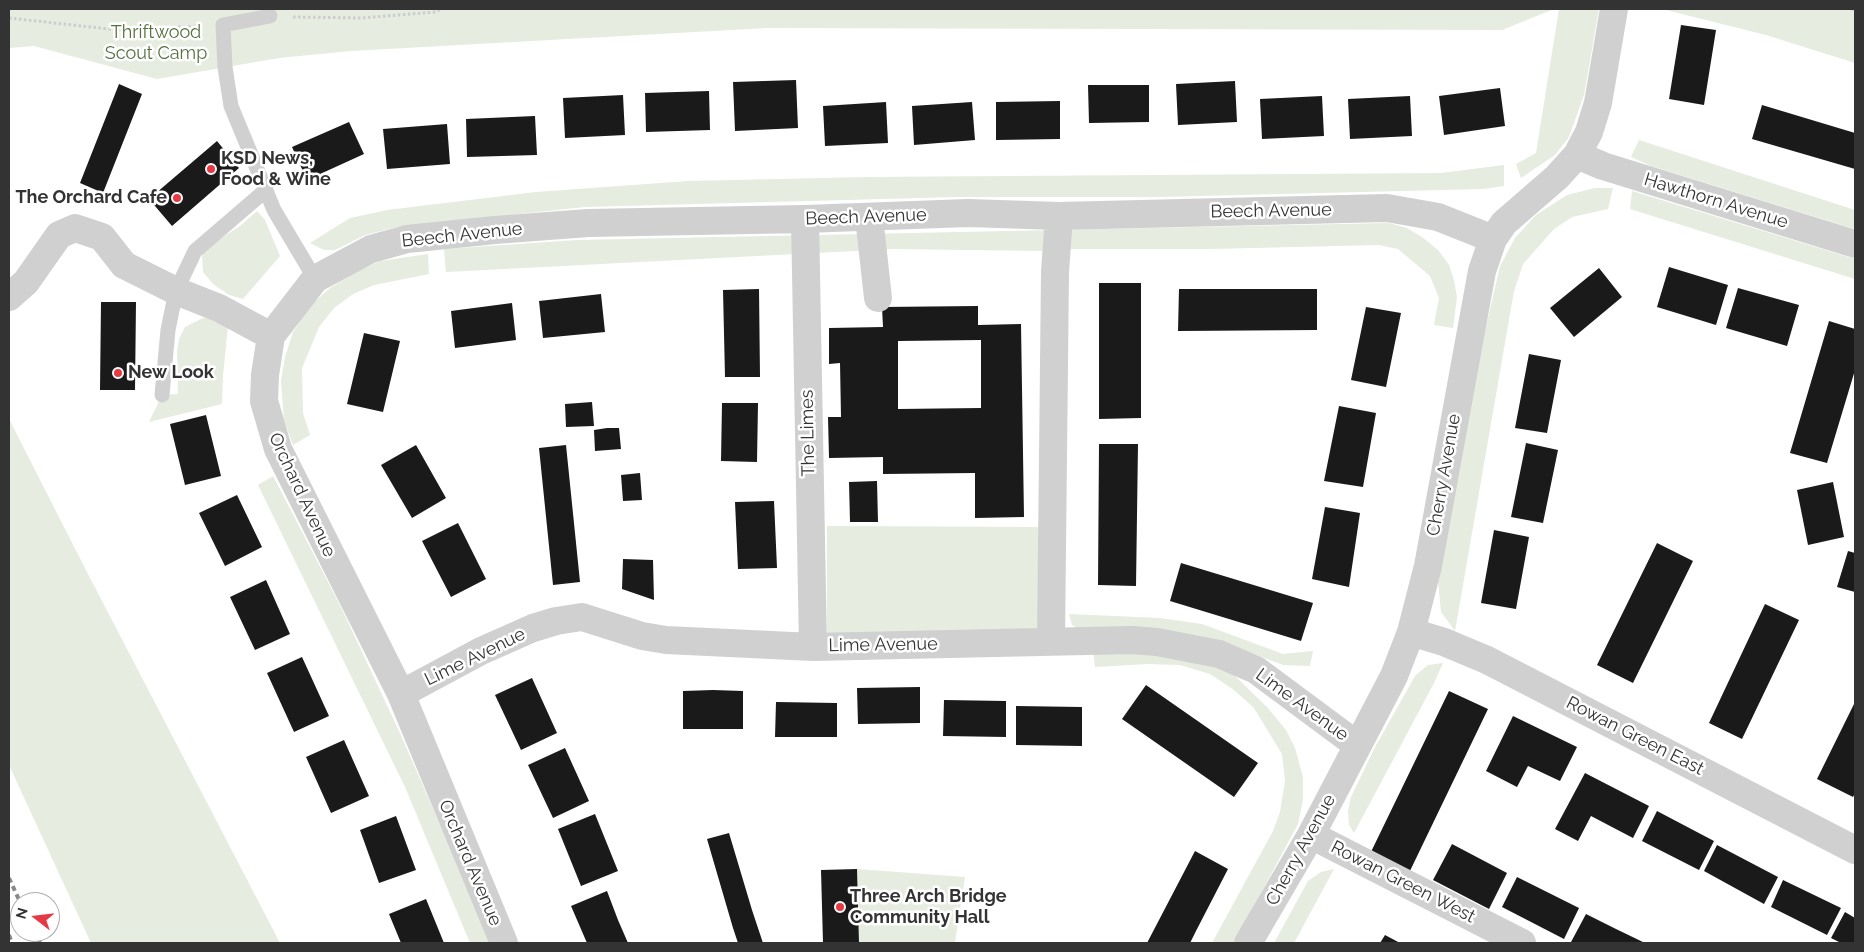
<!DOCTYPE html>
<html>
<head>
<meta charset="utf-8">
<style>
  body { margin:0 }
  #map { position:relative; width:1864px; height:952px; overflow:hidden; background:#fff; font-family:Raleway,sans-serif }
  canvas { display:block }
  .frame { position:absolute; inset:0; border:10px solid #333; pointer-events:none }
  .north { position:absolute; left:10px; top:892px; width:50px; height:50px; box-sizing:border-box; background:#fff; border:1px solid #adadad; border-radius:50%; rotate:286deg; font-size:14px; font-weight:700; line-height:20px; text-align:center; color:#333 }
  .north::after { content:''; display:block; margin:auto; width:18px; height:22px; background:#e63946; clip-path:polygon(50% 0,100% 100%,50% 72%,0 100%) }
</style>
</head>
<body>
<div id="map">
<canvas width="1864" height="952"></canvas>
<div class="frame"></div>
<div class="north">N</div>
</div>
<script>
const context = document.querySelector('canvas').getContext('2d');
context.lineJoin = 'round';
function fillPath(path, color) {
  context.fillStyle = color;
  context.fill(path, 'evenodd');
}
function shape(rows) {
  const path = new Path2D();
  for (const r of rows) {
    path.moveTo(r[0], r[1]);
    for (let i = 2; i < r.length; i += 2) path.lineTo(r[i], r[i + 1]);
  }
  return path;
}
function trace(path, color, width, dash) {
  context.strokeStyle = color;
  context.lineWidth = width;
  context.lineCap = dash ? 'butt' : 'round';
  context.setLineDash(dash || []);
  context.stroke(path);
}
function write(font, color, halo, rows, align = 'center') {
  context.font = font + ' Raleway,sans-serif';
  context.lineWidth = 5;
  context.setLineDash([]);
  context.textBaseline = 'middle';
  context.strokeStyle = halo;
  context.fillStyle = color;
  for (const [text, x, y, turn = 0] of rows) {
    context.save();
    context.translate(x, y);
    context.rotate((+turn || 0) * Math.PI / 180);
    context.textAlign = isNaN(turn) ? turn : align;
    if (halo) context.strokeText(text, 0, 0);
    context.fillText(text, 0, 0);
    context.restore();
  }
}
const green = shape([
  [9,9,1554,9,1502,30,767,28,351,51,279,58,157,79,34,46,9,48],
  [1559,9,1599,9,1584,95,1569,137,1555,155,1521,178,1516,164,1536,153],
  [1662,9,1855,9,1855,63,1766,35],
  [1639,140,1855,210,1855,229,1651,166,1631,157],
  [1504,165,1504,186,1483,189,1158,197,957,197,585,207,397,227,365,235,335,250,324,250,310,243,350,218,387,210,536,192,688,181,867,177,1441,173],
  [1595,188,1613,188,1608,209,1572,217,1554,229,1523,264,1514,291,1455,631,1441,612,1438,581,1477,366,1500,266,1515,238,1536,215,1567,195],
  [1632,191,1855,259,1855,279,1630,209],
  [257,211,265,220,280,256,243,299,229,295,213,284,203,272,202,255,207,247,240,226],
  [1389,223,1407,228,1422,237,1438,250,1449,265,1454,280,1457,297,1453,328,1434,325,1439,298,1430,276,1398,249,1379,245,1210,249,1073,249,1046,251,893,249,446,272,444,249,577,240],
  [428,254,429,274,374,285,353,294,334,308,319,327,302,368,303,413,310,435,293,445,284,420,281,381,285,357,293,332,310,306,330,288,358,271,380,261],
  [203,318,214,318,228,325,223,376,222,404,149,422,162,395,178,394,177,352,179,339,185,327],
  [9,419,89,576,280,943,91,943,9,765],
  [273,476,340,605,399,731,492,943,470,943,405,787,258,485],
  [827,526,1042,527,1039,628,1034,635,827,636],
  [1069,614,1160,618,1202,624,1283,654,1313,651,1310,666,1283,665,1227,644,1199,636,1161,630,1080,630,1072,625],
  [1093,651,1160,652,1210,663,1235,676,1267,707,1286,730,1295,748,1303,777,1303,800,1298,824,1234,943,1212,943,1273,831,1280,812,1285,781,1282,754,1254,708,1234,690,1210,674,1180,665,1148,664,1095,667],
  [1443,663,1434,683,1354,833,1349,825,1348,811,1351,797,1374,749,1415,676,1428,665],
  [857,869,965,877,955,943,859,943],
  [1334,869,1294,943,1274,943,1308,881,1321,872]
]);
const building = shape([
  [1681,25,1716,30,1704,105,1669,99],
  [796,80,798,128,735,131,733,82],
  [1235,81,1237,122,1178,125,1176,84],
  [119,84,142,94,103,193,80,183],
  [1088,85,1149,85,1149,122,1089,123],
  [1500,88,1505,126,1444,135,1439,96],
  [709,91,710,130,646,132,645,93],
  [623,95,625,135,565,138,563,98],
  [1322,96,1324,136,1262,139,1260,99],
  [1410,96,1412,136,1350,139,1348,99],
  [1060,101,1060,139,996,140,996,102],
  [886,102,888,143,825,146,823,106],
  [972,102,975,140,914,145,912,106],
  [1762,105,1855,133,1855,169,1752,139],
  [535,116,537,155,467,157,466,119],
  [349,122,364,154,307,180,292,147],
  [447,124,450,164,387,169,383,129],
  [217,141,239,168,172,226,149,199],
  [1669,267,1728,285,1716,325,1657,307],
  [1599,268,1622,297,1574,337,1550,308],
  [1099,283,1141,283,1141,418,1099,419],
  [1738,288,1799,305,1787,346,1726,328],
  [759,289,760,377,725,377,723,290],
  [1179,289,1317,289,1317,330,1178,331],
  [601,294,605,332,543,338,539,301],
  [101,302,136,302,135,390,100,390],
  [512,303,516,340,455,348,451,311],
  [978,306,978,325,1021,324,1024,517,975,518,975,473,883,474,883,457,829,458,828,417,841,417,840,363,829,364,829,328,883,327,882,307],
  [981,340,981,408,898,409,898,341],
  [1366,307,1401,313,1386,387,1351,380],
  [1829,321,1855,329,1855,370,1827,463,1790,453],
  [364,333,400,341,383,412,347,404],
  [1529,354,1561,360,1547,433,1515,428],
  [592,402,594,426,566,427,565,404],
  [722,403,758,403,757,462,721,461],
  [1339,406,1376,413,1363,487,1324,481],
  [206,415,221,476,185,485,170,424],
  [607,428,619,428,621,449,595,451,594,430],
  [1526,443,1558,450,1543,523,1511,517],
  [1099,444,1138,444,1136,586,1098,585],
  [416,445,446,498,412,518,381,465],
  [566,445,580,582,553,585,539,448],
  [640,473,642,500,623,501,621,475],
  [877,481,878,522,850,522,849,482],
  [1833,482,1844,537,1808,545,1797,490],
  [237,495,262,547,225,566,199,513],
  [774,501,777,568,738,569,735,502],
  [1325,507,1360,513,1349,587,1312,579],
  [458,523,486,579,451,597,422,541],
  [1494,530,1529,537,1516,609,1481,603],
  [1657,543,1693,561,1633,683,1597,665],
  [1848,551,1855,553,1855,592,1837,587],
  [623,559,653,560,654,600,622,589],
  [1181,563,1313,603,1301,641,1170,601],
  [266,580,290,634,255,650,230,597],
  [1765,604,1799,620,1742,739,1709,723],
  [302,657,329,716,294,732,267,673],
  [532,678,557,733,521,750,495,695],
  [1146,685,1258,763,1234,797,1122,719],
  [920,687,920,723,858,724,857,688],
  [713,690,743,691,743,729,683,729,683,691],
  [1449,691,1488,709,1408,875,1369,856],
  [944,700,1006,701,1006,737,943,736],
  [776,702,837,703,837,737,775,737],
  [1855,702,1855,793,1853,797,1817,779],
  [1016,706,1082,707,1082,746,1016,745],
  [1513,716,1577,747,1560,781,1528,766,1517,787,1486,771],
  [344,740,369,796,331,813,306,757],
  [565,748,589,801,553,818,528,765],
  [1585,773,1649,806,1633,838,1591,816,1578,841,1555,829],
  [1657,811,1714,841,1699,870,1642,841],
  [595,814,618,871,581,886,558,829],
  [396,816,416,870,379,883,360,830],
  [729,833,752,910,763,943,738,943,733,928,707,839],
  [1452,844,1507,873,1489,909,1433,880],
  [1717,845,1778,877,1764,904,1704,871],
  [1195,851,1228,869,1196,931,1190,943,1147,943],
  [857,869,859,943,823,943,821,870],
  [1517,877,1579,908,1564,939,1502,907],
  [1783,880,1841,908,1827,935,1771,907],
  [607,891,618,920,628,943,587,943,571,906],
  [426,899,444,943,401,943,389,914],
  [1845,912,1855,918,1855,943,1841,943,1831,938],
  [1586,914,1616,929,1645,943,1573,943,1571,942],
  [1385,935,1400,943,1380,943]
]);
const path = shape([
  [1851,9,1855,10],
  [293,17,361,18,435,12,442,9],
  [9,18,118,30,200,26]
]);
const lane = shape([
  [270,16,223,25,225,67,231,106,274,210,315,279],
  [162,395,168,330,176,291,195,251,266,190]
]);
const street = shape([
  [1577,155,1603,166,1855,244],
  [869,217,878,298],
  [805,219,813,647],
  [9,297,26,282,59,235,75,228,102,237,124,265,176,291,219,308,271,336,265,375,264,401,278,449,401,694,504,943],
  [271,336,315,279,371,249,407,239,495,230,588,223,805,219,968,213,1059,216,1387,208,1438,217,1493,239],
  [1411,632,1444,642,1487,660,1855,850],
  [1051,640,1055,272,1059,216],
  [401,694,481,651,533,628,556,621,582,617,642,636,666,640,813,647,1132,640,1157,642,1219,654,1256,670,1357,745],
  [1311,835,1522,943],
  [1248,943,1311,835,1394,676,1411,632,1428,566,1482,271,1493,239,1504,223,1557,177,1577,155,1589,132,1598,103,1614,9]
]);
const rail = shape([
  [9,878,20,902],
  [34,932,40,943],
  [9,935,12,943]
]);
const markers = [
  [211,169,5,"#e63946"],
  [177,198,5,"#e63946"],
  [118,373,5,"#e63946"],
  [840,907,5,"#e63946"]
];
const parkNames = [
  ["Thriftwood",156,33],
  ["Scout Camp",156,54]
];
const poiNames = [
  ["KSD News,",221,159],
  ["Food & Wine",221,180],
  ["The Orchard Cafe",167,198,"right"],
  ["New Look",128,373],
  ["Three Arch Bridge",850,897],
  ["Community Hall",850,918]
];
const streetNames = [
  ["Hawthorn Avenue",1716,201,17],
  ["Beech Avenue",1271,211,-1],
  ["Beech Avenue",866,217,-2],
  ["Beech Avenue",462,235,-6],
  ["The Limes",808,433,-91],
  ["Cherry Avenue",1444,475,-80],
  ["Orchard Avenue",302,495,65],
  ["Lime Avenue",883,645,-1],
  ["Lime Avenue",475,657,-26],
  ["Lime Avenue",1302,705,36],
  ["Rowan Green East",1635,736,27],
  ["Cherry Avenue",1301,850,-61],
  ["Orchard Avenue",470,863,67],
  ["Rowan Green West",1403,882,27]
];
fillPath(green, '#e6ecdf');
fillPath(building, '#1a1a1a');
trace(path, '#cdcdcd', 3, [2.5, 2.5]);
trace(lane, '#d0d0d0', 15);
trace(street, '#d0d0d0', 28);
trace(rail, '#888', 4, [5, 4]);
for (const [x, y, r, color] of markers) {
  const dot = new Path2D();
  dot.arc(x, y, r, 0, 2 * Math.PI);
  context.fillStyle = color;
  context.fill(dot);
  trace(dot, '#fff', 2);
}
write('18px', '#56703f', '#fff', parkNames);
write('bold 18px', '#333', '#fff', poiNames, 'left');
write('18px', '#333', '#fff', streetNames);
</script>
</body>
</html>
